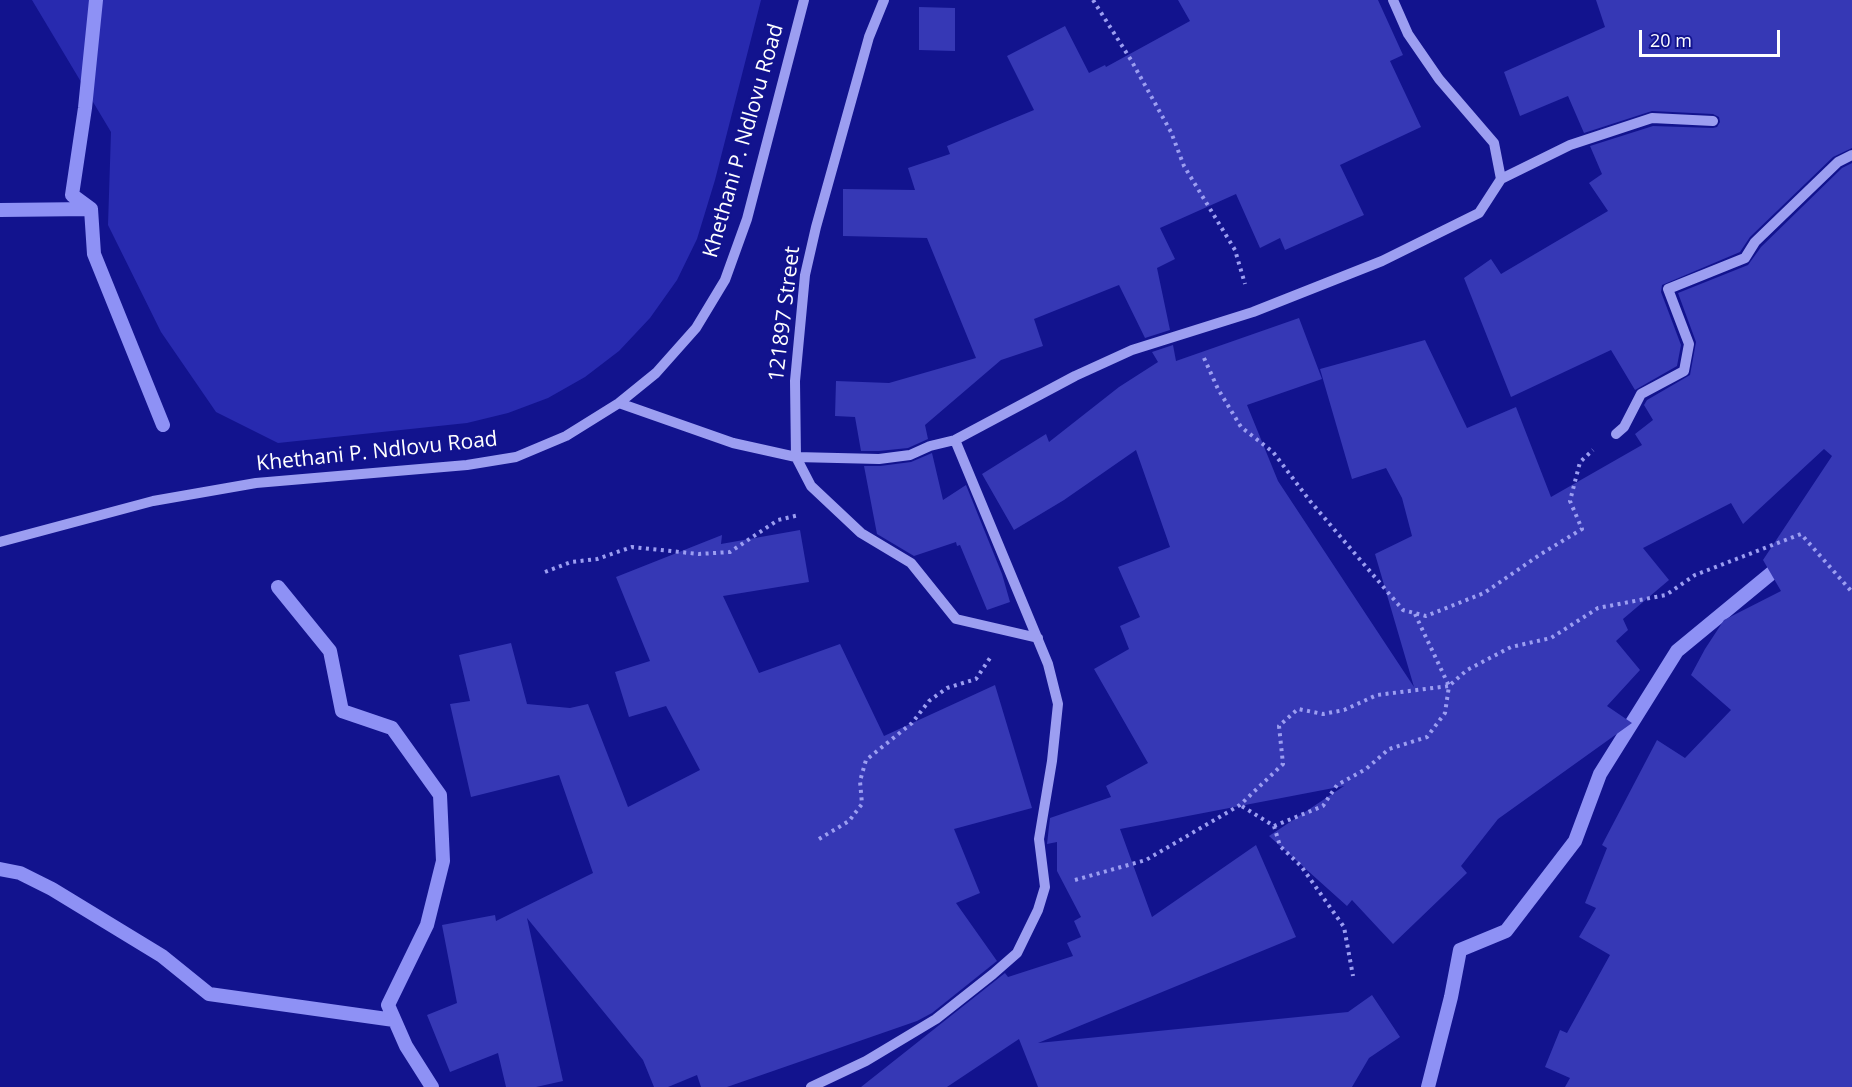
<!DOCTYPE html>
<html>
<head>
<meta charset="utf-8">
<style>
  body { margin:0 }
  #map { position:relative; width:1852px; height:1087px; overflow:hidden; background:#12138e; font-family:"Open Sans",sans-serif }
  canvas { display:block }
  .scale { position:absolute; left:1639px; top:30px; width:141px; height:27px; box-sizing:border-box; border:3px solid #fff; border-top:0; padding-left:8px; font-size:18px; line-height:21px; white-space:nowrap; color:#fff; -webkit-text-stroke:4px #12138e; paint-order:stroke }
</style>
</head>
<body>
<div id="map">
<canvas width="1852" height="1087"></canvas>
<div class="scale">20 m</div>
</div>
<script>
const context = document.querySelector('canvas').getContext('2d');
context.lineJoin = 'round';
function fillPath(path, color) {
  context.fillStyle = color;
  context.fill(path, 'evenodd');
}
function shape(rows) {
  const path = new Path2D();
  for (const r of rows) {
    path.moveTo(r[0], r[1]);
    for (let i = 2; i < r.length; i += 2) path.lineTo(r[i], r[i + 1]);
  }
  return path;
}
function trace(path, color, width, dash) {
  context.strokeStyle = color;
  context.lineWidth = width;
  context.lineCap = dash ? 'butt' : 'round';
  context.setLineDash(dash || []);
  context.stroke(path);
}
function write(font, color, halo, rows, align = 'center') {
  context.font = font + ' "Open Sans",sans-serif';
  context.lineWidth = 4.5;
  context.setLineDash([]);
  context.textBaseline = 'middle';
  context.strokeStyle = halo;
  context.fillStyle = color;
  for (const [text, x, y, turn = 0] of rows) {
    context.save();
    context.translate(x, y);
    context.rotate((+turn || 0) * Math.PI / 180);
    context.textAlign = isNaN(turn) ? turn : align;
    if (halo) context.strokeText(text, 0, 0);
    context.fillText(text, 0, 0);
    context.restore();
  }
}
const green = shape([
  [32,0,761,0,715,180,697,239,677,280,650,318,619,351,585,377,548,398,508,413,467,423,278,443,216,412,161,332,108,225,111,132]
]);
const stream = shape([
  [91,209,72,195,85,108,96,0],
  [0,210,91,209,94,254,163,425],
  [278,587,330,651,342,711,392,728,440,795,443,861,427,925,388,1005,406,1046,432,1087],
  [0,869,20,873,52,889,162,956,209,994,394,1020],
  [1428,1087,1451,997,1460,950,1506,931,1575,841,1600,774,1677,651,1785,562]
]);
const building = shape([
  [1178,0,1378,0,1403,55,1390,61,1421,127,1340,165,1364,215,1285,250,1280,238,1260,248,1236,194,1160,228,1175,259,1157,268,1170,330,1145,338,1119,285,1034,319,1043,346,1001,360,925,425,928,439,908,448,879,451,861,451,855,417,835,416,836,381,889,383,976,358,927,238,843,236,843,189,915,190,908,168,950,154,947,146,1034,110,1007,56,1065,26,1089,73,1105,65,1106,67,1190,21],
  [1596,0,1852,0,1852,148,1833,157,1750,237,1740,252,1662,285,1661,292,1681,345,1677,366,1635,390,1611,350,1511,397,1464,278,1491,259,1501,274,1608,211,1589,183,1602,174,1590,146,1653,126,1713,128,1717,127,1720,122,1719,117,1713,114,1652,111,1584,133,1568,96,1520,116,1504,72,1605,27],
  [919,7,955,8,955,51,919,50],
  [1852,163,1852,1087,1565,1087,1570,1078,1545,1067,1560,1030,1567,1033,1610,955,1579,937,1596,908,1585,903,1607,848,1602,845,1657,740,1685,758,1731,710,1691,675,1705,649,1724,620,1781,591,1763,560,1832,456,1824,449,1743,524,1731,503,1643,548,1669,580,1623,619,1628,630,1616,641,1640,670,1607,706,1632,723,1498,819,1461,866,1467,873,1393,944,1352,900,1347,906,1269,836,1344,786,1120,829,1152,917,1256,845,1296,937,1038,1043,1348,1012,1372,995,1400,1037,1369,1058,1352,1087,1038,1087,1019,1039,947,1087,861,1087,1005,973,1008,977,1073,956,1067,943,1081,937,1074,921,1081,917,1057,871,1057,842,1047,844,1050,818,1111,797,1106,786,1148,763,1094,669,1129,649,1120,626,1140,617,1118,567,1170,547,1136,450,1064,500,1014,530,982,474,1046,434,1049,442,1119,387,1158,362,1152,352,1173,345,1176,361,1299,318,1322,379,1247,405,1278,481,1414,687,1375,554,1412,536,1402,498,1386,468,1352,479,1320,369,1425,340,1467,428,1516,407,1551,497,1642,445,1635,434,1653,420,1644,405,1647,400,1690,375,1696,342,1678,293,1748,265,1761,247,1842,168],
  [932,453,943,500,966,485,1002,574,1010,602,987,610,960,545,957,546,956,542,914,556,877,534,864,466,880,466,911,462],
  [800,530,809,582,723,596,759,673,840,644,884,736,995,685,1032,808,954,829,980,893,956,903,997,961,932,1013,917,1021,727,1087,701,1087,697,1075,668,1087,654,1087,643,1060,527,918,563,1081,536,1087,506,1087,498,1053,450,1072,427,1015,457,1003,442,925,495,915,496,921,593,873,559,775,471,797,450,704,470,701,459,655,511,643,527,704,570,708,588,704,628,807,700,770,666,706,629,717,615,672,650,661,616,577,722,535,721,544]
]);
const path = shape([
  [1093,0,1131,60,1171,132,1184,166,1235,250,1245,284],
  [1204,358,1218,389,1241,427,1273,452,1310,501,1403,610,1426,616,1484,593,1541,554,1582,529,1570,501,1580,462,1593,450],
  [545,572,571,562,597,559,632,547,699,554,730,552,778,520,799,515],
  [1415,614,1449,686,1467,670,1511,647,1551,638,1598,608,1666,595,1695,575,1801,534,1852,592],
  [1274,826,1280,846,1301,866,1344,927,1353,976],
  [819,839,849,821,862,804,860,781,866,760,912,723,929,701,947,688,976,679,990,658],
  [1075,880,1146,860,1240,805,1283,764,1279,726,1298,709,1323,714,1344,710,1377,695,1449,686,1445,713,1427,737,1389,749,1366,769,1337,785,1323,806,1274,826,1240,805]
]);
const minor = shape([
  [1501,179,1570,145,1652,118,1713,121],
  [619,403,733,443,796,457,795,381,805,275,816,227,869,37,884,0],
  [1616,434,1624,427,1641,394,1684,371,1689,344,1668,289,1745,258,1755,242,1838,162,1852,155],
  [0,542,153,501,256,483,467,465,516,457,566,436,619,403,656,373,696,328,725,280,747,219,804,0],
  [1038,638,956,619,911,563,861,533,811,486,796,457,879,459,910,455,930,446,955,440,1075,376,1132,350,1253,312,1382,261,1479,213,1501,179,1494,143,1439,79,1408,34,1393,0],
  [811,1087,866,1061,936,1019,993,974,1017,953,1038,910,1045,887,1039,839,1052,761,1058,704,1048,664,955,440]
]);
const streetNames = [
  ["Khethani P. Ndlovu Road",744,141,-74],
  ["121897 Street",785,314,-83],
  ["Khethani P. Ndlovu Road",377,452,-6]
];
fillPath(green, '#282aaf');
trace(stream, '#8e91f5', 14);
fillPath(building, '#3638b5');
trace(path, '#9c9ef1', 4, [3, 4.5]);
trace(minor, '#9c9ef1', 10);
write('21px', '#fff', '#12138e', streetNames);
</script>
</body>
</html>
